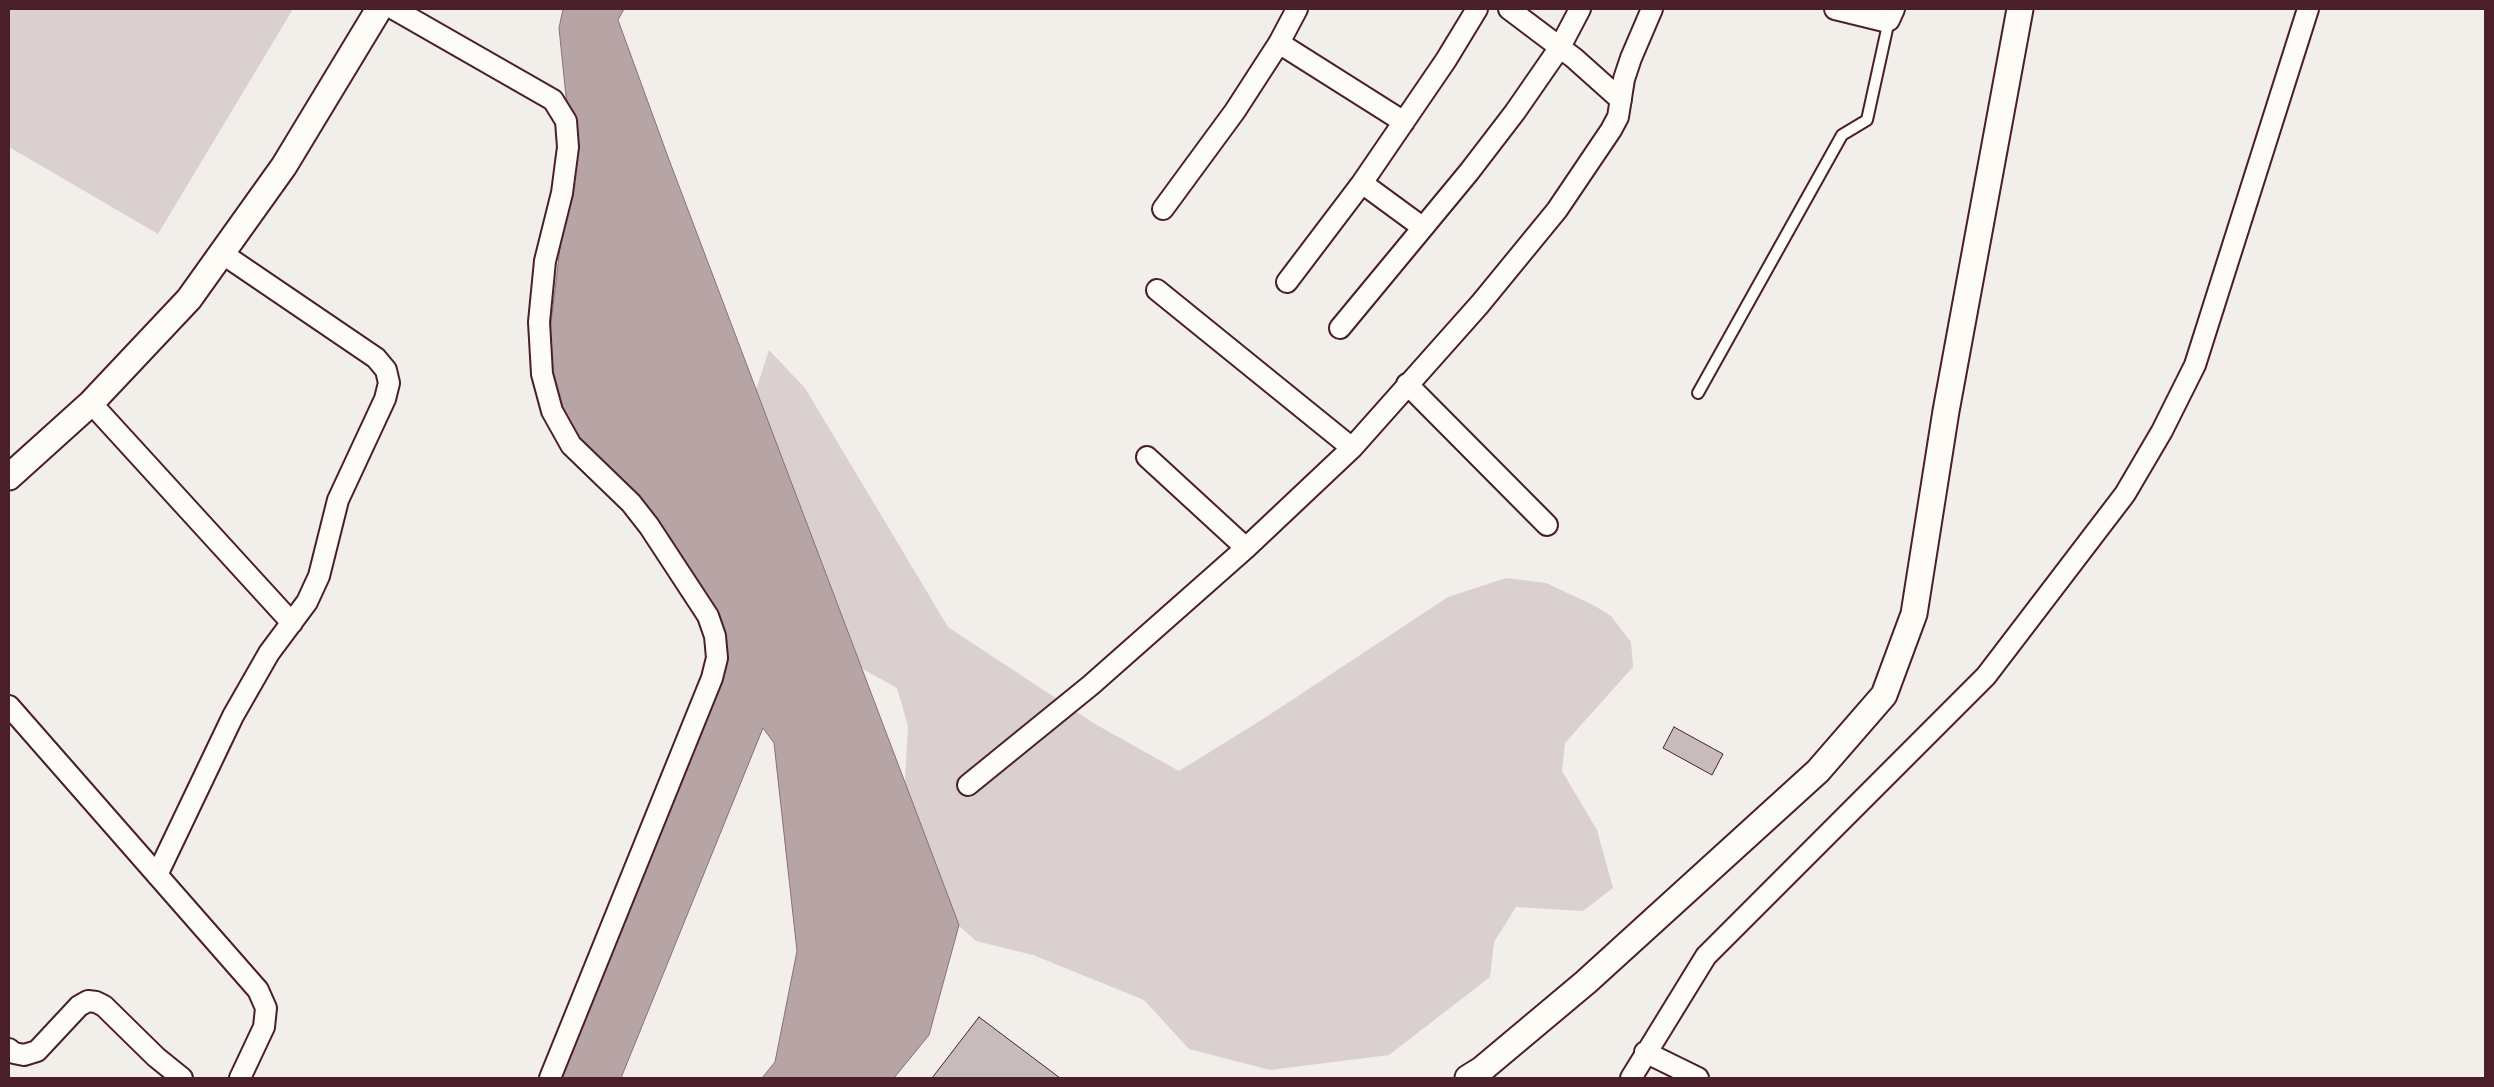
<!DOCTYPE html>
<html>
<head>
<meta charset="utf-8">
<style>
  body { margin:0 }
  #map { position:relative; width:2494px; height:1087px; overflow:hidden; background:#f2efeb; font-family:"Shantell Sans",sans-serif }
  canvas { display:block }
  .frame { position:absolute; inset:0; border:10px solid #4a1f2b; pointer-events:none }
</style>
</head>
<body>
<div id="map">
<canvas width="2494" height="1087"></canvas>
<div class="frame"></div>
</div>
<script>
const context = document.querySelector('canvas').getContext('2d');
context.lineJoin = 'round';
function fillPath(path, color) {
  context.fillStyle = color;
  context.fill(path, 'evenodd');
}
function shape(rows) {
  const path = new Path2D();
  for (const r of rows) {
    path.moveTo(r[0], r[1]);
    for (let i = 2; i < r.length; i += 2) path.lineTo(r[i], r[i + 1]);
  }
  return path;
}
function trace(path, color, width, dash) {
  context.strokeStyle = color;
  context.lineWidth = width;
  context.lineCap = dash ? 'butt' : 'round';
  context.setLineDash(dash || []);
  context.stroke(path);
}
const green = shape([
  [9,9,293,9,158,234,9,147],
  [769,350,805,388,948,627,1095,724,1179,771,1263,719,1448,597,1506,578,1546,583,1595,606,1611,616,1631,642,1633,667,1565,743,1562,771,1597,830,1613,888,1583,911,1516,907,1494,942,1490,977,1389,1055,1270,1070,1189,1049,1144,1000,1033,955,976,941,930,900,903,814,908,726,897,688,834,653,750,408]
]);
const water = shape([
  [563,9,624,9,618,20,668,157,959,925,929,1035,894,1078,762,1078,775,1062,797,951,774,743,763,728,621,1078,555,1078,726,659,645,523,555,427,549,340,564,214,570,135,559,28,563,9]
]);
const building = shape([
  [1674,727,1723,754,1712,775,1663,748,1674,727],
  [979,1017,1060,1078,932,1078,979,1017]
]);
const service = shape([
  [1698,393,1842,135,1867,120,1889,20]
]);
const minor = shape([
  [394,9,553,100,566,121,568,147,562,193,545,261,539,322,542,374,552,411,571,445,631,503,649,526,708,616,715,636,717,658,712,678,550,1078],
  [1509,9,1574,58,1621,100],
  [1835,9,1884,21,1889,20,1894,9],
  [1279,43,1404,122],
  [1362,183,1422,227],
  [1163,209,1235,111,1279,43,1297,9],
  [1287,282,1362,183,1446,60,1477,9],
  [1157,290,1352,448],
  [1340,328,1469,172,1515,112,1560,47,1580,9],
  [1407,384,1547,525],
  [91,403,292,623],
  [1147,457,1246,548],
  [9,706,258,990,266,1008,264,1027,240,1078],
  [968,785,1091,685,1246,548,1352,448,1480,304,1557,210,1611,130,1618,117,1624,79,1631,58,1652,9],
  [157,875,233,716,269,653,307,602,319,576,338,500,385,399,389,383,386,370,376,358,223,254],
  [9,1049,14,1053,24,1055,37,1051,79,1006,88,1001,96,1002,104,1006,156,1057,182,1078],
  [1645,1052,1698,1078],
  [1631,1078,1706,956,1986,676,2125,494,2162,431,2195,365,2308,9]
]);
const tertiary = shape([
  [9,477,91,403,189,299,284,166,379,9],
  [1468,1078,1481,1070,1586,982,1818,771,1884,695,1914,614,1946,411,2020,9]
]);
fillPath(green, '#d9d0cf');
fillPath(water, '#b7a5a6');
trace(water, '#8b6f75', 1);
fillPath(building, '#c8bbbb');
trace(building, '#4a1f2b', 1);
trace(service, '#4a1f2b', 14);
trace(minor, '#4a1f2b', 24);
trace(tertiary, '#4a1f2b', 29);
trace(service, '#fdfcf7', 10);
trace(minor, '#fdfcf7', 20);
trace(tertiary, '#fdfcf7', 25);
</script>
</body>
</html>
